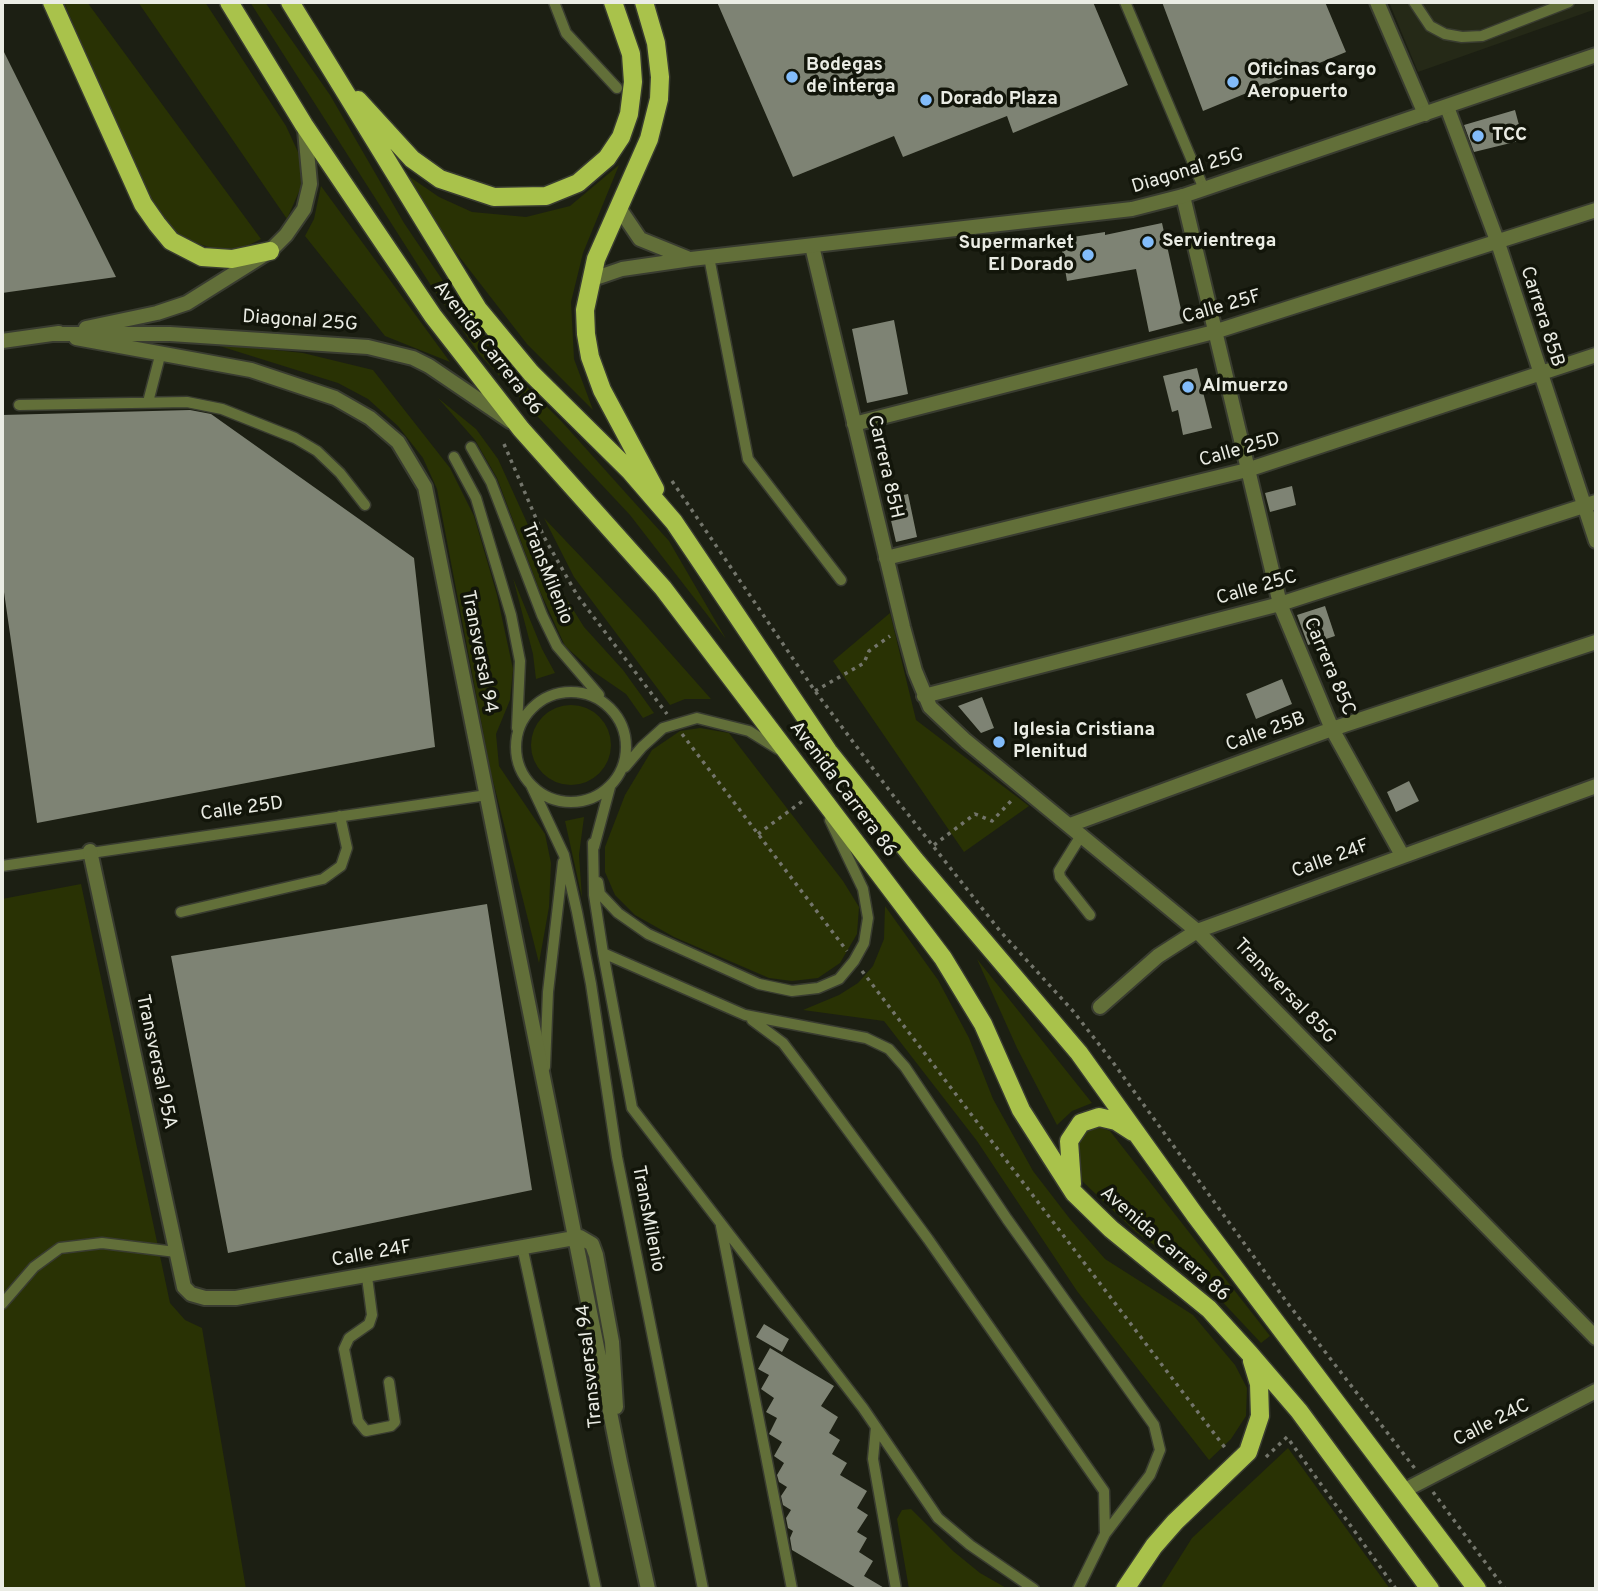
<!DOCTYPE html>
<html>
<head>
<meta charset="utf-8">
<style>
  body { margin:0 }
  #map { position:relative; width:1598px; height:1591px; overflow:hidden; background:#1c1f13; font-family:Overpass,sans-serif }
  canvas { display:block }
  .frame { position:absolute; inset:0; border:4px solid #eaece4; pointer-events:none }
</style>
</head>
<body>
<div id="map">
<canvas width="1598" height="1591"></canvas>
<div class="frame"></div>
</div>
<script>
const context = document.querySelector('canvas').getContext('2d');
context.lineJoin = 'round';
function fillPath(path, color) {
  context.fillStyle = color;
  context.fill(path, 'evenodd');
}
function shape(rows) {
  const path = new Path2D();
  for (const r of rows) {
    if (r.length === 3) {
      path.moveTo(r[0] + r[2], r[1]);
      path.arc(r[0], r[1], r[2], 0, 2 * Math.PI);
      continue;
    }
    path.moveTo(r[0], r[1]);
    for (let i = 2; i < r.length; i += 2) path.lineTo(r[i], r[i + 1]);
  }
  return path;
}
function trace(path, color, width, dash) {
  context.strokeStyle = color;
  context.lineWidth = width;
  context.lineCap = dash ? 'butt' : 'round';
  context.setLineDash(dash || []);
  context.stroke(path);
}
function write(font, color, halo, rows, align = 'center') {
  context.font = font + ' Overpass,sans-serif';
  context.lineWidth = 7;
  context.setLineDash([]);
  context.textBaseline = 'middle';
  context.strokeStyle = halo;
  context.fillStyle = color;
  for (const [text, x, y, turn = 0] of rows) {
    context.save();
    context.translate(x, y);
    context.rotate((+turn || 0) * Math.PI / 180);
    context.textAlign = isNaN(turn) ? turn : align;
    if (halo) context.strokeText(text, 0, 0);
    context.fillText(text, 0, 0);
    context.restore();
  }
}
const built = shape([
  [1389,2,1596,2,1596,9,1418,72]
]);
const green = shape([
  [64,2,87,2,261,239,237,251,221,251,184,239,167,224,147,199],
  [138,2,205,2,286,126,298,152,302,168,301,187,287,219],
  [250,2,265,2,330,95,404,223,462,309,523,383,562,422,669,541,726,639,630,515,480,355,430,284],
  [619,165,583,253,571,302,574,359,593,410,527,344,451,246,407,175,439,197,472,212,526,217,570,206],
  [321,186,450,362,385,336,305,236,314,219],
  [210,343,303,353,373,370,450,468,474,516,497,595,513,669,510,700,496,734,499,766,545,834,551,863,549,907,539,963,491,773,437,489,423,458,398,426,368,399,338,383],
  [438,398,476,429,498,459,549,571,584,627,623,670,654,713,643,718,626,694,594,672,565,646,539,589,497,478,475,440],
  [544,518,641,620,711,699,685,699,670,705,574,577],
  [513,578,542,649,555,673,536,679,533,654],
  [890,613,916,720,1029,806,964,852,833,661],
  [571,745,40],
  [700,728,729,733,843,881,859,907,857,934,847,951,840,963,818,978,792,981,769,978,674,937,635,915,615,895,605,872,605,847,625,795,652,750,680,731],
  [584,817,579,855,582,898,565,821],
  [81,884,170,1303,185,1320,202,1328,246,1589,2,1589,2,899],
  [885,906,938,980,969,1038,993,1099,1033,1171,1070,1219,1105,1259,1193,1315,1235,1365,1247,1388,1246,1416,1231,1439,1209,1460,1077,1291,977,1141,884,1021,803,1010,839,995,858,983,873,966,884,939],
  [977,959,1092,1103,1072,1111,1057,1125,1017,1048],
  [1097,1126,1110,1131,1270,1336,1261,1343,1201,1279,1136,1232,1081,1180,1075,1162,1075,1150,1087,1128],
  [1288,1448,1390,1589,1160,1589,1192,1538],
  [911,1509,953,1551,980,1573,1008,1589,909,1589,897,1519,902,1510]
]);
const building = shape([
  [717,2,1093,2,1128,85,1013,133,1007,116,903,157,894,136,793,177],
  [1162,2,1325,2,1346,52,1203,111],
  [2,48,116,277,2,293],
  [1515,110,1523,140,1474,152,1464,125],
  [1162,223,1184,323,1149,332,1136,269,1067,281,1060,239,1105,232,1105,235],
  [894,320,908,394,867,403,852,329],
  [1197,368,1212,428,1183,435,1178,410,1172,412,1163,376],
  [190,410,211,414,414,558,435,747,37,823,2,578,2,415],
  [1292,486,1296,505,1270,512,1265,493],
  [908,494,917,537,896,542,886,499],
  [1325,606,1335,636,1308,645,1297,615],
  [1282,679,1292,704,1256,719,1246,694],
  [982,697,994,728,981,733,958,706],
  [1409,781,1419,801,1396,812,1387,792],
  [487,904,532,1190,228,1253,171,956],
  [764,1324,789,1339,782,1352,756,1337],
  [770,1348,834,1386,821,1406,838,1417,829,1433,840,1440,832,1454,847,1463,840,1475,867,1491,857,1508,868,1515,857,1532,867,1538,859,1552,873,1561,864,1576,886,1589,858,1589,792,1550,790,1538,793,1531,788,1528,786,1518,791,1510,783,1505,781,1496,787,1487,779,1482,777,1475,784,1463,774,1456,782,1442,769,1434,777,1418,766,1412,774,1398,761,1389,769,1375,758,1369]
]);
const path = shape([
  [504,444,544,537,577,595,667,714],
  [672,481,815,691,892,794,1000,931,1073,1011,1112,1061,1286,1301,1416,1470],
  [815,691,864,663,869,651,890,636],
  [682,734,847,951],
  [758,834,804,800],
  [934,845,975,814,992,821,1012,800],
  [862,971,1226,1449],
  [1266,1457,1287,1437,1396,1589],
  [1433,1492,1505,1589]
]);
const service = shape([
  [554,2,566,33,617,88],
  [1125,2,1204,189],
  [1414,2,1430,26,1445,34,1462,37,1482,36,1569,2],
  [709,257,748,459,841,580],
  [148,402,161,352],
  [19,405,187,402,222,409,295,438,317,451,340,473,365,505],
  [471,447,491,482,542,615,557,646,599,695],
  [454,457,476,498,511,615,520,661,517,728],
  [571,747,55],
  [625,767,642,747,663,728,697,718,749,731,778,749],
  [531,785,564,855,577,912,591,984,617,1157,703,1589],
  [1082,834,1059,871,1060,877,1090,915],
  [593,843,594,895,603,953,745,1015,866,1038,889,1049,905,1067,1007,1219,1154,1425,1160,1450,1150,1475,1105,1534,1078,1589],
  [594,847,610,787],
  [2,866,487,795],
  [598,882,600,894,618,913,648,934,759,984,792,991,818,988,839,979,854,961,864,943,868,918,863,889,830,820],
  [181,912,323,879,341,866,347,848,340,816],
  [603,953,632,1108,863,1408,938,1518,970,1545,1034,1589],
  [752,1020,783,1043,805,1072,928,1239,1104,1491,1105,1534],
  [545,1067,548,992,563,862],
  [721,1226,792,1589],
  [522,1246,596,1589],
  [367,1277,372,1315,369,1324,349,1338,344,1349,358,1421,366,1431,391,1426,395,1422,389,1382],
  [2,1304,34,1267,60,1248,102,1243,176,1252],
  [876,1427,873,1459,896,1589]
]);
const minor = shape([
  [1377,2,1425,114],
  [1447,107,1498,243,1596,541],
  [1183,196,1280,604,1332,729,1402,855],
  [812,246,903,627,915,671,930,707,966,741,1197,931,1596,1338],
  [76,338,251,370,335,398,370,418,398,442,425,487,620,1462,648,1589],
  [854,424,1214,332,1596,210],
  [886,558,1247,470,1596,355],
  [924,696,1280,604,1596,502],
  [1070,825,1332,729,1596,642],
  [90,851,184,1287,191,1294,205,1298,236,1298,580,1237,592,1244,596,1255,612,1342,616,1407],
  [1100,1007,1158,956,1197,931,1596,786],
  [1405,1490,1596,1391]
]);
const tertiary = shape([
  [619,208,640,239,687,258],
  [590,280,622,269,691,259,1132,209,1183,196,1596,55],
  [86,328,157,313,187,303,270,251,286,235,304,209,310,184,305,130],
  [53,334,170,334,368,347,413,358,429,366,510,421],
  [2,341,59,333]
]);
const primary = shape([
  [52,2,143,204,157,224,171,241,202,257,232,259,270,251],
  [229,2,304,125,433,316,521,429,663,588,943,958,983,1024,1021,1110,1074,1193,1111,1229,1209,1309,1250,1354,1299,1411,1430,1589],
  [290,2,478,309,531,373,630,471,674,522,828,751,915,860,1079,1053,1195,1215,1477,1589],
  [644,2,656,43,660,77,659,99,649,139,596,259,585,310,586,334,590,357,602,390,655,489],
  [358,100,412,159,440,179,494,197,546,196,578,183,607,158,621,137,629,114,633,82,631,54,613,2],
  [1072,1184,1069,1141,1081,1123,1099,1117,1116,1121,1133,1132],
  [1125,1589,1154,1546,1175,1522,1248,1452,1260,1416,1259,1384,1252,1361]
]);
const markers = [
  [792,77,7,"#82bcfa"],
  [1233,82,7,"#82bcfa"],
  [926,100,7,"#82bcfa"],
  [1478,136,7,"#82bcfa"],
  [1148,242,7,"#82bcfa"],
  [1088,255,7,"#82bcfa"],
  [1188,387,7,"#82bcfa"],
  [999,742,7,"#82bcfa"]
];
const poiNames = [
  ["Bodegas",806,66],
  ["de interga",806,88],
  ["Oficinas Cargo",1247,71],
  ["Aeropuerto",1247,93],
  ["Dorado Plaza",940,100],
  ["TCC",1492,136],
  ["Servientrega",1162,242],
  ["Supermarket",1074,244,"right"],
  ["El Dorado",1074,266,"right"],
  ["Almuerzo",1202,387],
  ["Iglesia Cristiana",1013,731],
  ["Plenitud",1013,753]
];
const streetNames = [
  ["Diagonal 25G",1188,172,-17],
  ["Calle 25F",1222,308,-16],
  ["Carrera 85B",1541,317,72],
  ["Diagonal 25G",300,322,4],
  ["Avenida Carrera 86",487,349,52],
  ["Calle 25D",1240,451,-16],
  ["Carrera 85H",884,467,77],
  ["TransMilenio",546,574,68],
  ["Calle 25C",1257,589,-16],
  ["Transversal 94",478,652,79],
  ["Carrera 85C",1328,667,67],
  ["Calle 25B",1266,733,-20],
  ["Avenida Carrera 86",842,790,53],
  ["Calle 25D",242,810,-8],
  ["Calle 24F",1331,860,-20],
  ["Transversal 85G",1284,992,46],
  ["Transversal 95A",155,1062,78],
  ["TransMilenio",647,1219,79],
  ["Avenida Carrera 86",1164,1245,41],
  ["Calle 24F",372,1255,-10],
  ["Transversal 94",591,1366,-96],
  ["Calle 24C",1492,1424,-27]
];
fillPath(built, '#252917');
fillPath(green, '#293204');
fillPath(building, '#7e8374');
trace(service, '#393c30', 13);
trace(minor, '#393c30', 18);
trace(tertiary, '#393c30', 18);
trace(primary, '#393c30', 21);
trace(path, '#73756b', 3.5, [3.5, 5]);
trace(service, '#626f39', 10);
trace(minor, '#626f39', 14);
trace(tertiary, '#626f39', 14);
trace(primary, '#a9c24b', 18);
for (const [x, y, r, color] of markers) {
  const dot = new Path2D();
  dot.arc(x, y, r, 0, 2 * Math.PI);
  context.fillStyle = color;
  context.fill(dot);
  trace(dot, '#12150a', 2.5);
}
write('bold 19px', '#eaece4', '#12150a', poiNames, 'left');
write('19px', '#eaece4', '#12150a', streetNames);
</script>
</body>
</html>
